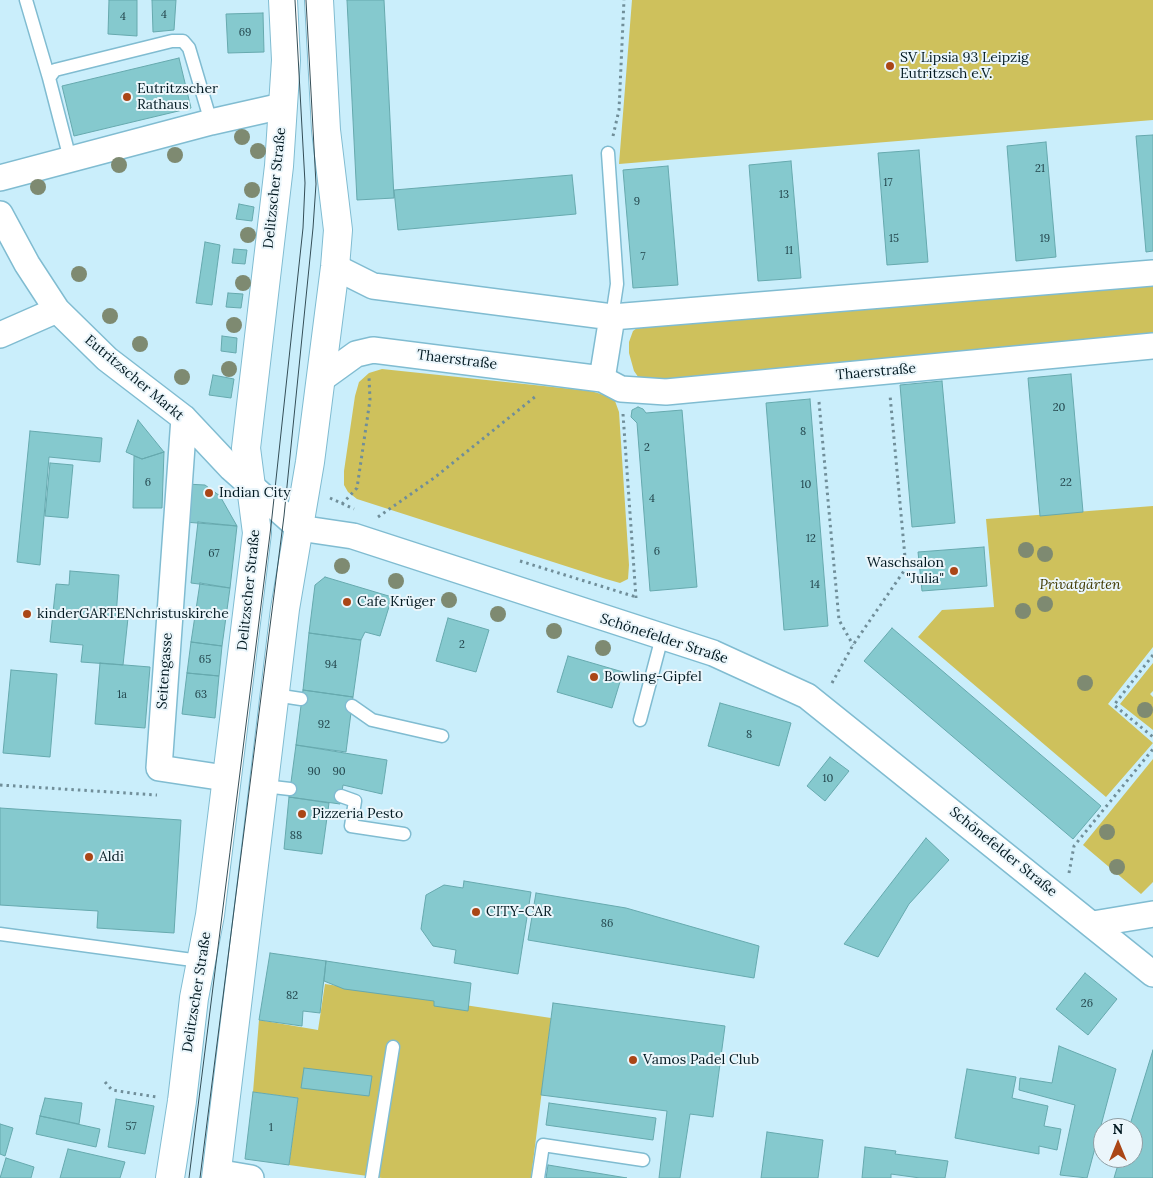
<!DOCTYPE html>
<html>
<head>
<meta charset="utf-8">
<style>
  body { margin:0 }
  #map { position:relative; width:1153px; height:1178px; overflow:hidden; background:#caeefb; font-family:Lora,serif }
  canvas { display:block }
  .north { position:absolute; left:1093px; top:1118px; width:50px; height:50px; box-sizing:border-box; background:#ebf6fb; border:1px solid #8e9ea4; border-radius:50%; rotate:0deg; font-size:14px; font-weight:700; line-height:20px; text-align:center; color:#021921 }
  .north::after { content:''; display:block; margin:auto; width:18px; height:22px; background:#aa4616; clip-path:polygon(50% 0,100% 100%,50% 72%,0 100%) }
</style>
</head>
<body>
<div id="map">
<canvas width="1153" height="1178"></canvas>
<div class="north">N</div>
</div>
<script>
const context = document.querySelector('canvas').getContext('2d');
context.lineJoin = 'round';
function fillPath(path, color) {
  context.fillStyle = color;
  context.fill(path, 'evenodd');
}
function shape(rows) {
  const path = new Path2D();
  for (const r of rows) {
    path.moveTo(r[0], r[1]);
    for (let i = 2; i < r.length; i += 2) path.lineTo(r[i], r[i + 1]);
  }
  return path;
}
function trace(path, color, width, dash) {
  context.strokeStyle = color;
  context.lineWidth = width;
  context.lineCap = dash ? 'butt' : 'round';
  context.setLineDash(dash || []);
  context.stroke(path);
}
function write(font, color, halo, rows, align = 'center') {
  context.font = font + ' Lora,serif';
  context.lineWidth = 4;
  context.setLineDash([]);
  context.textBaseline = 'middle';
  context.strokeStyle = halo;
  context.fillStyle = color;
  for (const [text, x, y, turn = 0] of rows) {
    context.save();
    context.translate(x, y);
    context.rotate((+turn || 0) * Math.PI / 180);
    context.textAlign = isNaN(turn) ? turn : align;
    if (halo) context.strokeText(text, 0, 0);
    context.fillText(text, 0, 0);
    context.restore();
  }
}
const green = shape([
  [632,0,1153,0,1153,120,619,164],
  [1153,280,1153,338,652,384,641,381,634,371,629,353,629,342,633,331,641,325],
  [382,369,591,391,604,395,615,401,619,412,629,565,628,579,620,583,606,579,357,499,348,492,344,485,344,471,355,396,359,382,369,373],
  [1153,506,1153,647,1108,704,1153,743,1106,797,918,637,942,610,994,607,986,519],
  [1153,663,1153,691,1150,694,1153,697,1153,730,1120,704],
  [1153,759,1153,882,1141,894,1083,845],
  [325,984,551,1018,531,1178,382,1178,289,1165,298,1098,253,1092,259,1020,318,1030]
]);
const building = shape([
  [109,0,137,0,137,36,108,34,109,0],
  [152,0,176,0,174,30,153,32,152,0],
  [347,0,384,0,394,198,357,200,347,0],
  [263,13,264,52,228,53,226,14,263,13],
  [179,58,191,108,74,136,62,86,179,58],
  [1153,135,1153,251,1146,252,1136,136,1153,135],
  [1046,142,1056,257,1016,261,1007,146,1046,142],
  [919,150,928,262,887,265,878,153,919,150],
  [791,161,801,278,758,281,749,165,791,161],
  [668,166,678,285,633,288,623,170,668,166],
  [572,175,576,214,398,230,394,190,572,175],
  [239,204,254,207,252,221,236,219,239,204],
  [205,242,220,245,212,305,196,303,205,242],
  [234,249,247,250,245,264,232,263,234,249],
  [228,293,243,294,241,308,226,307,228,293],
  [222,336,237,338,236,353,221,351,222,336],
  [1071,374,1083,512,1040,516,1028,378,1071,374],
  [213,375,234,379,231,398,209,395,213,375],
  [942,381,955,523,912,527,900,385,942,381],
  [810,399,828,626,784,630,766,403,810,399],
  [638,407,643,409,646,413,682,410,697,587,650,591,637,423,631,417,632,410,638,407],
  [138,420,164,452,142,459,126,452,138,420],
  [30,431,102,438,100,462,49,457,40,565,17,562,30,431],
  [164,452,162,508,133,508,134,456,142,459,164,452],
  [50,463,73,465,68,518,45,516,50,463],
  [186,484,205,485,220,496,237,526,184,522,186,484],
  [198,522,237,526,230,588,191,583,198,522],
  [984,547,987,586,922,591,918,552,984,547],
  [70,571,119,575,116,617,128,618,123,665,81,662,83,645,50,642,56,584,69,585,70,571],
  [325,577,392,597,380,636,365,632,361,640,309,633,315,585,325,577],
  [200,583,230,588,222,646,191,642,200,583],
  [448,618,489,630,476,672,436,661,448,618],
  [892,628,1101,806,1073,839,864,661,892,628],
  [309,633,361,640,353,697,303,690,309,633],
  [191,642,222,646,219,676,187,673,191,642],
  [568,656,623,672,612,708,557,692,568,656],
  [100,663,150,667,145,728,95,724,100,663],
  [11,670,57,674,50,757,3,753,11,670],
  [187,673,219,676,215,718,182,714,187,673],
  [303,690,353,697,346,752,296,745,303,690],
  [720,703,791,723,779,766,708,746,720,703],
  [296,745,387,760,382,794,343,785,340,804,289,797,296,745],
  [830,757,849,771,825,801,807,786,830,757],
  [289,797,329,803,322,854,284,849,289,797],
  [0,808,181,820,174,933,97,928,98,911,0,905,0,808],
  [926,838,949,860,909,904,878,957,844,944,926,838],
  [464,881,531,892,518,974,454,963,456,950,433,946,421,929,426,895,444,885,463,888,464,881],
  [536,893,626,908,759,946,754,978,528,940,536,893],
  [270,953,326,961,320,1013,303,1011,302,1026,259,1020,270,953],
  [326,961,471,983,468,1011,434,1006,434,1001,344,989,324,981,326,961],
  [1085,973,1117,999,1088,1035,1056,1009,1085,973],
  [553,1003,725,1026,713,1117,690,1114,680,1178,659,1178,667,1111,541,1095,553,1003],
  [1059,1046,1116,1069,1087,1178,1060,1175,1075,1105,1019,1090,1020,1078,1052,1083,1059,1046],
  [1153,1050,1153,1178,1114,1178,1120,1158,1133,1158,1133,1128,1129,1128,1153,1050],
  [304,1068,372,1076,369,1096,301,1088,304,1068],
  [967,1069,1016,1077,1012,1098,1048,1106,1044,1126,1061,1129,1057,1150,1039,1146,1039,1154,955,1138,967,1069],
  [253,1092,298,1098,289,1165,245,1159,253,1092],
  [45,1098,82,1103,79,1124,40,1116,45,1098],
  [116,1099,154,1106,145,1154,108,1147,116,1099],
  [549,1103,656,1118,653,1140,546,1125,549,1103],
  [40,1116,100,1129,96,1147,36,1134,40,1116],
  [0,1124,13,1128,5,1156,0,1154,0,1124],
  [767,1132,823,1140,818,1178,761,1178,767,1132],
  [865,1147,896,1151,895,1154,948,1161,945,1178,920,1178,891,1174,891,1178,862,1178,865,1147],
  [68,1149,125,1162,120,1178,60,1178,68,1149],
  [6,1158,34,1167,31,1178,0,1178,6,1158],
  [548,1165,627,1178,546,1178,548,1165]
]);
const path = shape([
  [613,136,619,110,624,0],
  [819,402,839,620,853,645],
  [623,414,636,598],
  [330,498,354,509],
  [342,504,357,488,370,400,369,377],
  [378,517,434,478,536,396],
  [520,561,636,597],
  [1153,655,1114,705,1153,737],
  [832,683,853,645,906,568,890,395],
  [0,785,157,795],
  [1069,873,1074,846,1153,749],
  [105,1082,112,1090,157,1097]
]);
const service = shape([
  [26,0,49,78],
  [608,153,617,284,612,317],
  [70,159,49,78,55,70,172,41,183,41,189,48,211,122],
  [275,695,301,699],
  [352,706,372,720,442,736],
  [640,720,662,637],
  [264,786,290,789],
  [341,796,355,801,351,826,404,834],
  [0,934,200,961],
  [372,1178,393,1047],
  [538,1178,543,1145,643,1160]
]);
const minor = shape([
  [0,178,211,122,282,106],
  [0,214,27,264,57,310,107,359,184,418,231,468,299,528,353,536,713,653,807,696,1153,974],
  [335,267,373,286,612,317,1153,273],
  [0,335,57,310],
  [602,379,612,317],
  [320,380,356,354,373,350,602,379,621,389,666,392,1153,346],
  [184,418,159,768,225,778],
  [1093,924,1153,914],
  [216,1172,251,1178]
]);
const secondary = shape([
  [170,1178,182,1101,194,998,210,915,257,533,246,448,279,166,286,60,283,0],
  [216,1178,285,609,310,462,335,267,338,230,326,130,319,0]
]);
const tram = shape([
  [189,1178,271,526,303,228,305,183,295,0],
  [200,1178,284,516,313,228,316,184,306,0]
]);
const trees = [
  [242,137],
  [258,151],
  [175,155],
  [119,165],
  [38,187],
  [252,190],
  [248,235],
  [79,274],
  [243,283],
  [110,316],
  [234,325],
  [140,344],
  [229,369],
  [182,377],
  [1026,550],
  [1045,554],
  [342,566],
  [396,581],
  [449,600],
  [1045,604],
  [1023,611],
  [498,614],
  [554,631],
  [603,648],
  [1085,683],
  [1145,710],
  [1107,832],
  [1117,867]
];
const markers = [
  [890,66,5,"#aa4616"],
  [127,97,5,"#aa4616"],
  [209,493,5,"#aa4616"],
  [954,571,5,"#aa4616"],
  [347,602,5,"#aa4616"],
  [27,614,5,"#aa4616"],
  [594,677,5,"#aa4616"],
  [302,814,5,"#aa4616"],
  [89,857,5,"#aa4616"],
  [476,912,5,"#aa4616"],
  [633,1060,5,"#aa4616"]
];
const numberNames = [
  ["4",164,15],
  ["4",123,17],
  ["69",245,33],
  ["21",1040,169],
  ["17",888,183],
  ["13",784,195],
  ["9",637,202],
  ["15",894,239],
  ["19",1045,239],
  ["11",789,251],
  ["7",643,257],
  ["20",1059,408],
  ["8",803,432],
  ["2",647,448],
  ["6",148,483],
  ["22",1066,483],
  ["10",806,485],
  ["4",652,499],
  ["12",811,539],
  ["6",657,552],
  ["67",214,554],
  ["14",815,585],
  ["2",462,645],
  ["65",205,660],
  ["94",331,665],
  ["1a",122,695],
  ["63",201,695],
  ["92",324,725],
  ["8",749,735],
  ["90",314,772],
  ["90",339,772],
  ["10",828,779],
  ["88",296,836],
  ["86",607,924],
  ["82",292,996],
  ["26",1087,1004],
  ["57",131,1127],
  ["1",271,1128]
];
const poiNames = [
  ["SV Lipsia 93 Leipzig",900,58],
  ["Eutritzsch e.V.",900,74],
  ["Eutritzscher",137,89],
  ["Rathaus",137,105],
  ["Indian City",219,493],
  ["Waschsalon",944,563,"right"],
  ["\"Julia\"",944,579,"right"],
  ["Cafe Krüger",357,602],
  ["kinderGARTENchristuskirche",37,614],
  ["Bowling-Gipfel",604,677],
  ["Pizzeria Pesto",312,814],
  ["Aldi",99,857],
  ["CITY-CAR",486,912],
  ["Vamos Padel Club",643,1060]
];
const streetNames = [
  ["Delitzscher Straße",275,188,-84],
  ["Thaerstraße",457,360,7],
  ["Thaerstraße",876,372,-5],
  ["Eutritzscher Markt",134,378,40],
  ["Delitzscher Straße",249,590,-84],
  ["Schönefelder Straße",664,639,18],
  ["Seitengasse",165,671,-86],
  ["Schönefelder Straße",1003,852,39],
  ["Delitzscher Straße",197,992,-81]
];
const parkNames = [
  ["Privatgärten",1080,585]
];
fillPath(green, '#cec15c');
fillPath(building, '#85c9ce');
trace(building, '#66a9ae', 1);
trace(service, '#80bcd1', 15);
trace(minor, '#80bcd1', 28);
trace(secondary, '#80bcd1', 30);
trace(path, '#708e99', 3, [2.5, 4]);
trace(service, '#fff', 12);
trace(minor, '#fff', 25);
trace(secondary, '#fff', 28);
trace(tram, '#344e57', 1);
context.fillStyle = '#7e8a71';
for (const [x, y] of trees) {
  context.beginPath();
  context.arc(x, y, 8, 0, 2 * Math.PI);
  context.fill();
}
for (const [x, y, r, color] of markers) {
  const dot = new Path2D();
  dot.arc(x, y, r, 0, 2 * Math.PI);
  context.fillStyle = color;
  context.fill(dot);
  trace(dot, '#ebf6fb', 2);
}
write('11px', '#23454c', null, numberNames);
write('14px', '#021921', '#ebf6fb', poiNames, 'left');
write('14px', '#021921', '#ebf6fb', streetNames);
write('italic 14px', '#3f3900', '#ebf6fb', parkNames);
</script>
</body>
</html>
